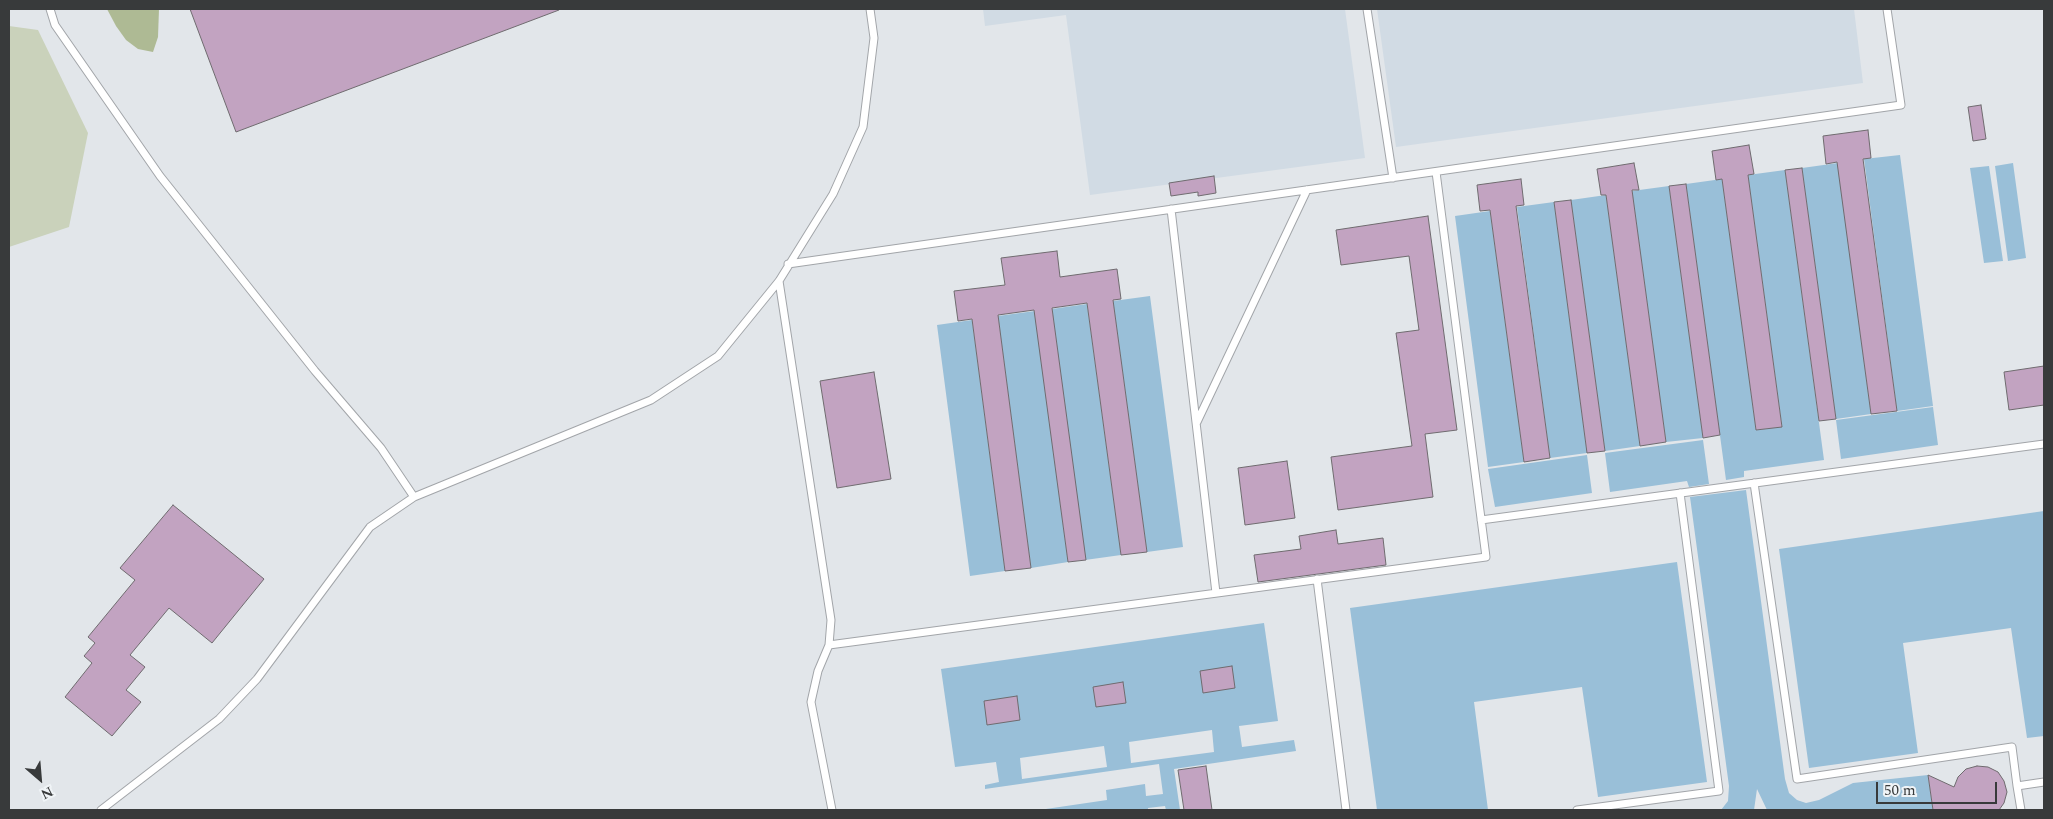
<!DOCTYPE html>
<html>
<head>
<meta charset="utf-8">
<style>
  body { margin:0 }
  #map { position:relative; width:2053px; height:819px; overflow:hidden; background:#e2e6ea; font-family:Spectral,serif }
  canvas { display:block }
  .frame { position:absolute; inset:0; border:10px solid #383a3b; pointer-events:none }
  .north { position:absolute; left:15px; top:754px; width:50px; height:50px; -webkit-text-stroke:4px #f0f4f7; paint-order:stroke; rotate:153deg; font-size:14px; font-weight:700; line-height:20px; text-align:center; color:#383a3b }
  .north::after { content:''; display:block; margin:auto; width:18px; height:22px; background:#383a3b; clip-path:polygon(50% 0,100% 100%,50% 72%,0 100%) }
  .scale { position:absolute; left:1876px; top:782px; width:121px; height:22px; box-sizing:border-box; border:2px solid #383a3b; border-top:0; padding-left:6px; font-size:15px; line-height:18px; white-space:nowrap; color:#383a3b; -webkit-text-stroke:4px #f0f4f7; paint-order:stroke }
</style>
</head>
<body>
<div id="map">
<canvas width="2053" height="819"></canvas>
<div class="frame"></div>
<div class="north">N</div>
<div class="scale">50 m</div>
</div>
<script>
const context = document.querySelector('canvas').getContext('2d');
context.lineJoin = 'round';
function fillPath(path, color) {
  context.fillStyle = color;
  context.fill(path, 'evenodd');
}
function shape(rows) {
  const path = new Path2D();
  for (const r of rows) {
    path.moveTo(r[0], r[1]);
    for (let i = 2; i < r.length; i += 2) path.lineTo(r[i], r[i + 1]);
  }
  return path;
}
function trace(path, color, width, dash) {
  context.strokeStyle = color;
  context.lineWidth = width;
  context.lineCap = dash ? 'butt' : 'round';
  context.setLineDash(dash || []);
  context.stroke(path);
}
const built = shape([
  [983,9,1345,9,1365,158,1090,195,1066,15,985,26],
  [1377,9,1854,9,1863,83,1396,147]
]);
const green = shape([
  [9,26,38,30,88,133,69,227,9,247]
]);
const forest = shape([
  [107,9,159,9,158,37,153,52,138,49,126,40,116,26]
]);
const water = shape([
  [1900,155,1933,406,1897,411,1864,159],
  [1838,163,1871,414,1836,419,1802,168],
  [2013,163,2026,258,2008,261,1995,166],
  [1989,166,2003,261,1984,263,1970,168],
  [1785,170,1824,460,1744,471,1744,477,1726,480,1686,184,1722,179,1756,430,1782,426,1748,175],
  [1669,186,1703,438,1666,442,1632,191],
  [1606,195,1640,446,1605,451,1571,200],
  [1554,202,1587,453,1550,458,1517,207],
  [1490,211,1524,462,1488,467,1455,216],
  [1150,296,1183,547,1147,552,1113,301],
  [1087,304,1121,555,1085,560,1052,309],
  [1035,311,1068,562,1031,568,998,316],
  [972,320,1005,571,970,576,937,325],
  [1933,407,1938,445,1841,459,1836,420],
  [1703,440,1709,484,1689,487,1687,481,1610,492,1605,453],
  [1587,455,1592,493,1495,507,1488,469],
  [1746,490,1785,779,1789,793,1797,800,1806,803,1819,800,1853,783,1928,775,1933,810,1767,810,1757,789,1754,810,1721,810,1728,801,1729,786,1690,497],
  [2044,511,2044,736,2027,738,2011,628,1903,643,1918,753,1809,768,1779,549],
  [1677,562,1707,782,1598,797,1582,687,1474,702,1488,810,1377,810,1350,608],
  [1264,623,1278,721,1239,726,1242,747,1294,740,1296,751,1174,769,1180,810,1166,810,1165,806,1148,808,1148,810,1039,810,1107,800,1106,790,1145,784,1146,796,1163,794,1159,764,985,789,985,785,999,782,996,762,955,767,941,669],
  [1212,730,1214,752,1131,763,1129,742],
  [1104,746,1107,767,1022,779,1020,758]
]);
const building = shape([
  [190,9,559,9,559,10,236,132,190,9],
  [1981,105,1986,139,1973,141,1968,107,1981,105],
  [1868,130,1871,158,1863,159,1897,411,1871,414,1837,162,1826,164,1823,136,1868,130],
  [1749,145,1754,174,1748,175,1782,427,1756,430,1722,179,1716,180,1712,151,1749,145],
  [1634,163,1639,190,1632,190,1666,442,1640,446,1606,195,1601,195,1597,169,1634,163],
  [1802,168,1836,419,1819,421,1785,170,1802,168],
  [1214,176,1216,193,1198,196,1198,192,1171,196,1169,183,1214,176],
  [1521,179,1524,205,1516,206,1550,458,1524,462,1490,210,1480,211,1477,185,1521,179],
  [1686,184,1720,435,1703,438,1669,186,1686,184],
  [1571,200,1605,451,1587,453,1554,202,1571,200],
  [1428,216,1457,430,1425,434,1433,497,1338,510,1331,457,1412,446,1396,333,1419,330,1409,256,1341,265,1336,230,1428,216],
  [1057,251,1060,277,1117,269,1121,299,1113,300,1147,552,1121,555,1087,303,1052,308,1086,560,1068,562,1034,310,998,315,1031,568,1005,571,972,319,958,321,954,291,1005,285,1001,258,1057,251],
  [2044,366,2044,405,2009,410,2004,372,2044,366],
  [874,372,891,479,837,488,820,381,874,372],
  [1287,461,1295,518,1245,525,1238,468,1287,461],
  [173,505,264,579,212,643,169,608,130,655,145,667,126,690,141,702,112,736,65,697,92,663,84,656,95,643,88,637,135,580,120,568,173,505],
  [1336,530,1338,544,1383,538,1386,565,1258,582,1254,555,1301,549,1299,536,1336,530],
  [1232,666,1235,688,1203,693,1200,671,1232,666],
  [1123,682,1126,703,1096,707,1093,687,1123,682],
  [1017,696,1020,720,987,725,984,701,1017,696],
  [1206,766,1212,810,1184,810,1178,770,1206,766],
  [1977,766,1988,767,1998,772,2004,781,2007,792,2004,803,1999,810,1933,810,1928,775,1954,787,1958,777,1966,769,1977,766]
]);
const lane = shape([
  [50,9,55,25,160,176,315,371,381,448,414,497],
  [1367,9,1393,178],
  [1171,209,1216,593],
  [788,264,1901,105,1887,9],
  [779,281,831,620,829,645,818,671,811,702,832,810],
  [1197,422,1307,190],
  [1754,483,1797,779,2012,747,2017,786],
  [1481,520,2044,444],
  [1317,579,1346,810],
  [829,645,1486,557,1436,172],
  [101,810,219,719,257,679,370,527,414,497,651,400,718,356,779,281,833,194,863,127,874,38,870,9],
  [1577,810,1719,791,1680,493],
  [2021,810,2017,786,2044,782]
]);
fillPath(built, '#d1dbe4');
fillPath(green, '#cad2bb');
fillPath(forest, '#aeba94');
fillPath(water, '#99bfd8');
fillPath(building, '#c2a3c1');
trace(building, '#6f6b6f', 1);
trace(lane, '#a2a5a9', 9);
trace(lane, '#fff', 7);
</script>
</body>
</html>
